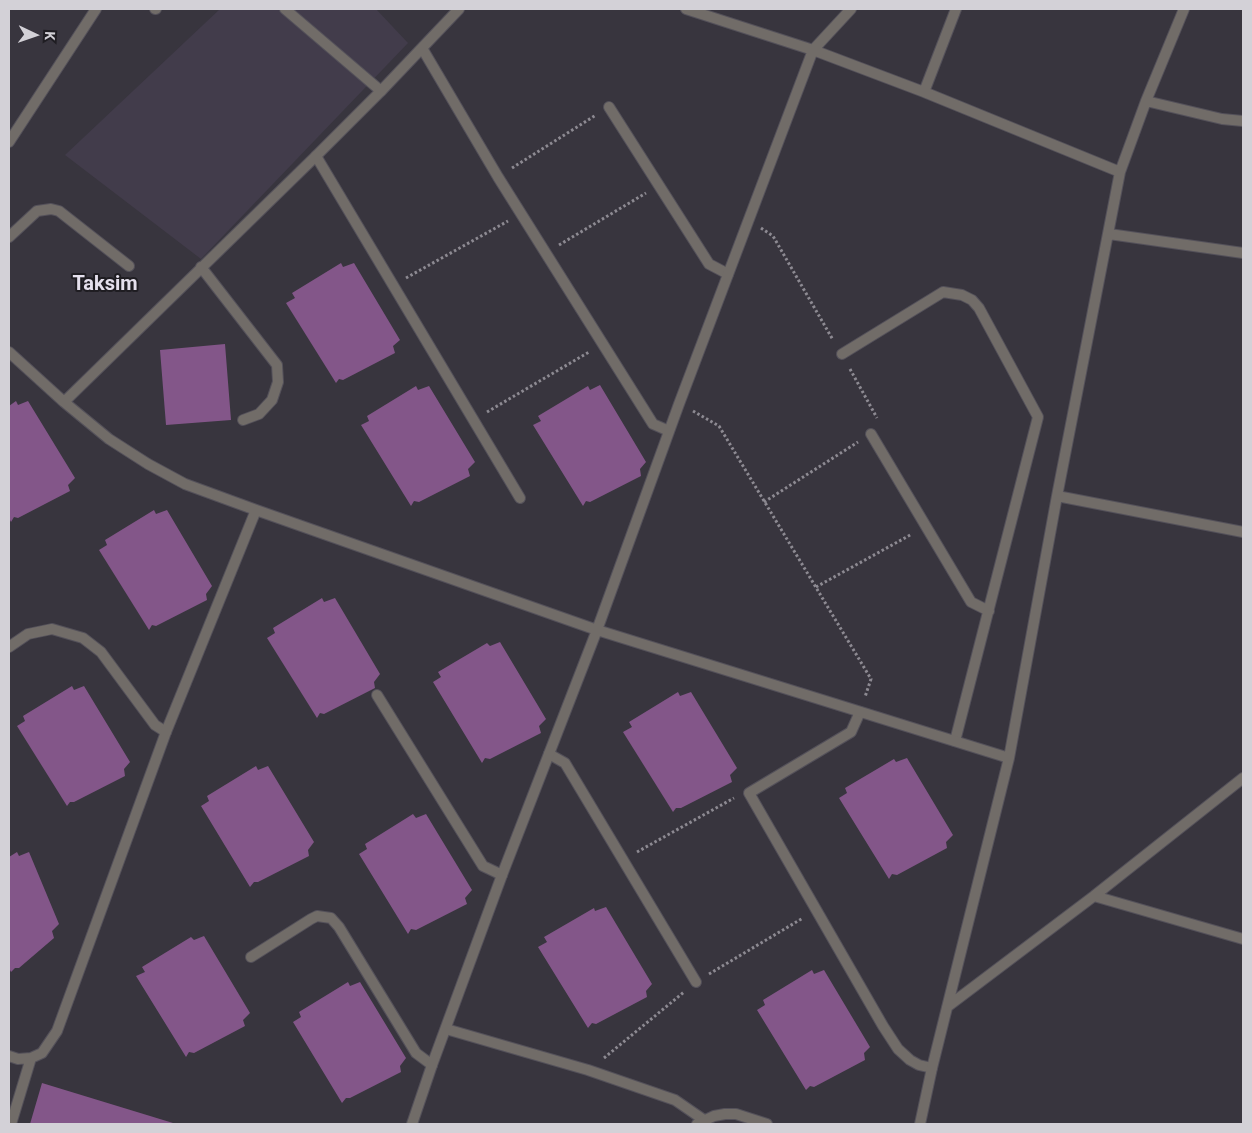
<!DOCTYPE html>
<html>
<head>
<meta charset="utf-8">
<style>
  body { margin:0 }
  #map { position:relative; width:1252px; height:1133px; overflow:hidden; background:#38353e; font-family:Roboto,sans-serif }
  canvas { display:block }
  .frame { position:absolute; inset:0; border:10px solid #d3d1d7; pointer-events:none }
  .north { position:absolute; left:10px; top:10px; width:50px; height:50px; -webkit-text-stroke:4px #1f1d22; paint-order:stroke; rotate:93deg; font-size:14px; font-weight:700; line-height:20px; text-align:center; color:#d3d1d7 }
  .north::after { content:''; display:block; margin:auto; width:18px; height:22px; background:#d3d1d7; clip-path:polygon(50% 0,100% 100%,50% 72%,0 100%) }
</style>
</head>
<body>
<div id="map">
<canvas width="1252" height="1133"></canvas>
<div class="frame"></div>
<div class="north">K</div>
</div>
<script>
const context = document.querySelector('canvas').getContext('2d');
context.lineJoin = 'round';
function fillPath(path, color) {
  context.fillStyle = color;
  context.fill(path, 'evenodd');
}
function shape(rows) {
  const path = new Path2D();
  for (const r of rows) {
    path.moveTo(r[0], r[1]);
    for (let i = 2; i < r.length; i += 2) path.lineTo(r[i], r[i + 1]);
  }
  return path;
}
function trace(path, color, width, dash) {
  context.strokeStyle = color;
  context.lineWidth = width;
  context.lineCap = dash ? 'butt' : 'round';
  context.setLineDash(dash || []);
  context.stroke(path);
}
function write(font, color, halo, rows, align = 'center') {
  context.font = font + ' Roboto,sans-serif';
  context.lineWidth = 4;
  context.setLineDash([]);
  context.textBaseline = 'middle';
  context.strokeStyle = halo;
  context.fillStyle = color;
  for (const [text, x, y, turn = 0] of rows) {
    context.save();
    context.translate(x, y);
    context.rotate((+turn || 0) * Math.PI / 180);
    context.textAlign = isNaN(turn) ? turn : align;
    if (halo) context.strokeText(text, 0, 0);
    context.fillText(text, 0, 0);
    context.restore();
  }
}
const built = shape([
  [220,9,376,9,408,43,201,259,65,155]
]);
const building = shape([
  [341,263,343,267,354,263,400,340,393,346,395,353,343,380,339,379,336,383,286,303,295,298,292,293],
  [225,344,231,420,166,425,160,350],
  [600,385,646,462,640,469,641,476,590,502,586,501,583,506,533,425,541,421,538,416,588,386,590,390],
  [416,386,418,390,429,386,475,462,468,469,470,476,419,502,414,501,411,506,361,425,369,421,367,416],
  [16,401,18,405,28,401,75,478,68,485,70,491,18,518,14,517,11,522,9,518,9,406],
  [154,510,156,514,167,510,212,586,206,594,207,600,156,626,152,625,149,630,99,550,107,545,105,540],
  [322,598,324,602,335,598,380,674,374,682,375,688,324,714,320,713,317,718,267,638,275,633,273,628],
  [500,642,546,719,539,726,541,733,490,759,485,758,482,763,433,682,441,677,438,672,487,643,490,646],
  [72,686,74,690,84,686,130,762,124,769,125,776,74,802,70,802,67,806,17,726,25,721,23,716],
  [678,692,680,696,691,692,737,768,730,775,732,782,681,808,676,808,673,812,623,732,632,727,629,722],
  [907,758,953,835,946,842,947,848,897,875,892,874,889,879,839,798,847,793,845,788,894,759,896,762],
  [256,766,258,770,268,766,314,842,308,850,309,856,258,882,254,882,250,887,201,806,209,801,207,796],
  [413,814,416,818,426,814,472,890,465,898,467,904,416,930,411,929,408,934,359,854,367,849,365,844],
  [17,852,19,856,29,852,59,924,52,931,54,938,19,968,15,968,11,972,9,968,9,857],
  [606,907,652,984,646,991,647,997,596,1024,592,1023,588,1028,538,947,547,942,544,937,594,908,595,911],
  [204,936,250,1013,243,1020,245,1026,194,1053,189,1052,186,1057,136,976,145,972,142,967,191,937,194,940],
  [812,970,814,974,824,970,870,1047,864,1053,865,1060,814,1087,810,1086,806,1090,757,1010,765,1005,763,1000],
  [348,982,350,986,360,982,406,1058,400,1066,401,1072,350,1098,346,1098,342,1103,293,1022,301,1017,299,1012],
  [42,1083,173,1123,173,1124,30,1124]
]);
const path = shape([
  [512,168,596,115],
  [761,228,773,236,833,340],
  [559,245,646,193],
  [406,278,508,221],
  [850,369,877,418],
  [693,411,719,426,871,679,865,697],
  [487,412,589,352],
  [764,502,858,442],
  [816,587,912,534],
  [637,852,734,798],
  [709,974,803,918],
  [604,1058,684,992]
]);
const service = shape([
  [155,9,156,9],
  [285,9,381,91],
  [609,107,709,264,728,274],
  [9,142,96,9],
  [316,156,520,498],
  [9,237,37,211,51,209,59,211,129,266],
  [201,267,277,365,278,382,272,400,259,414,243,420],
  [842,354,943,292,962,295,972,300,979,308,1038,417,955,741],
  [871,434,971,602,989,611],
  [9,647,28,634,52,629,83,638,101,652,155,725,166,732],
  [377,695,483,866,502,875],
  [860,712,851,732,749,793,883,1026,898,1049,910,1060,919,1065,932,1068],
  [549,754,565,763,696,982],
  [251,957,311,919,317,916,331,918,339,927,416,1053,432,1065],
  [446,1029,588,1070,675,1100,704,1120]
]);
const minor = shape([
  [686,9,813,50,924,92,1120,172],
  [422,48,498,177,653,424,669,431],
  [924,92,956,9],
  [1146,101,1222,119,1243,121],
  [1109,234,1243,253],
  [9,352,64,402,109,439,148,464,185,484,256,510,597,630,1009,758],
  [64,402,316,156,381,91,459,9],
  [1057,496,1243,532],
  [1094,896,1243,939],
  [947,1007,1094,896,1243,778],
  [9,1056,18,1059,31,1058,42,1053,57,1031,166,732,256,510],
  [11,1124,31,1058],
  [412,1124,432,1065,502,875,597,630,679,404,813,50,851,9],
  [697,1124,714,1116,725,1114,736,1114,767,1124],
  [920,1124,932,1068,1009,758,1057,496,1120,172,1146,101,1184,9]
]);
const districtNames = [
  ["Taksim",105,285]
];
fillPath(built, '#423c4b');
fillPath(building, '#835689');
trace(service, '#54515a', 12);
trace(minor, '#54515a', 12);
trace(path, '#8d8a92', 3, [2.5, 2.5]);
trace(service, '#716c68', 10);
trace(minor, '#716c68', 10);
write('bold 20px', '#e5e0ed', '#1f1d22', districtNames);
</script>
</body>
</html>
